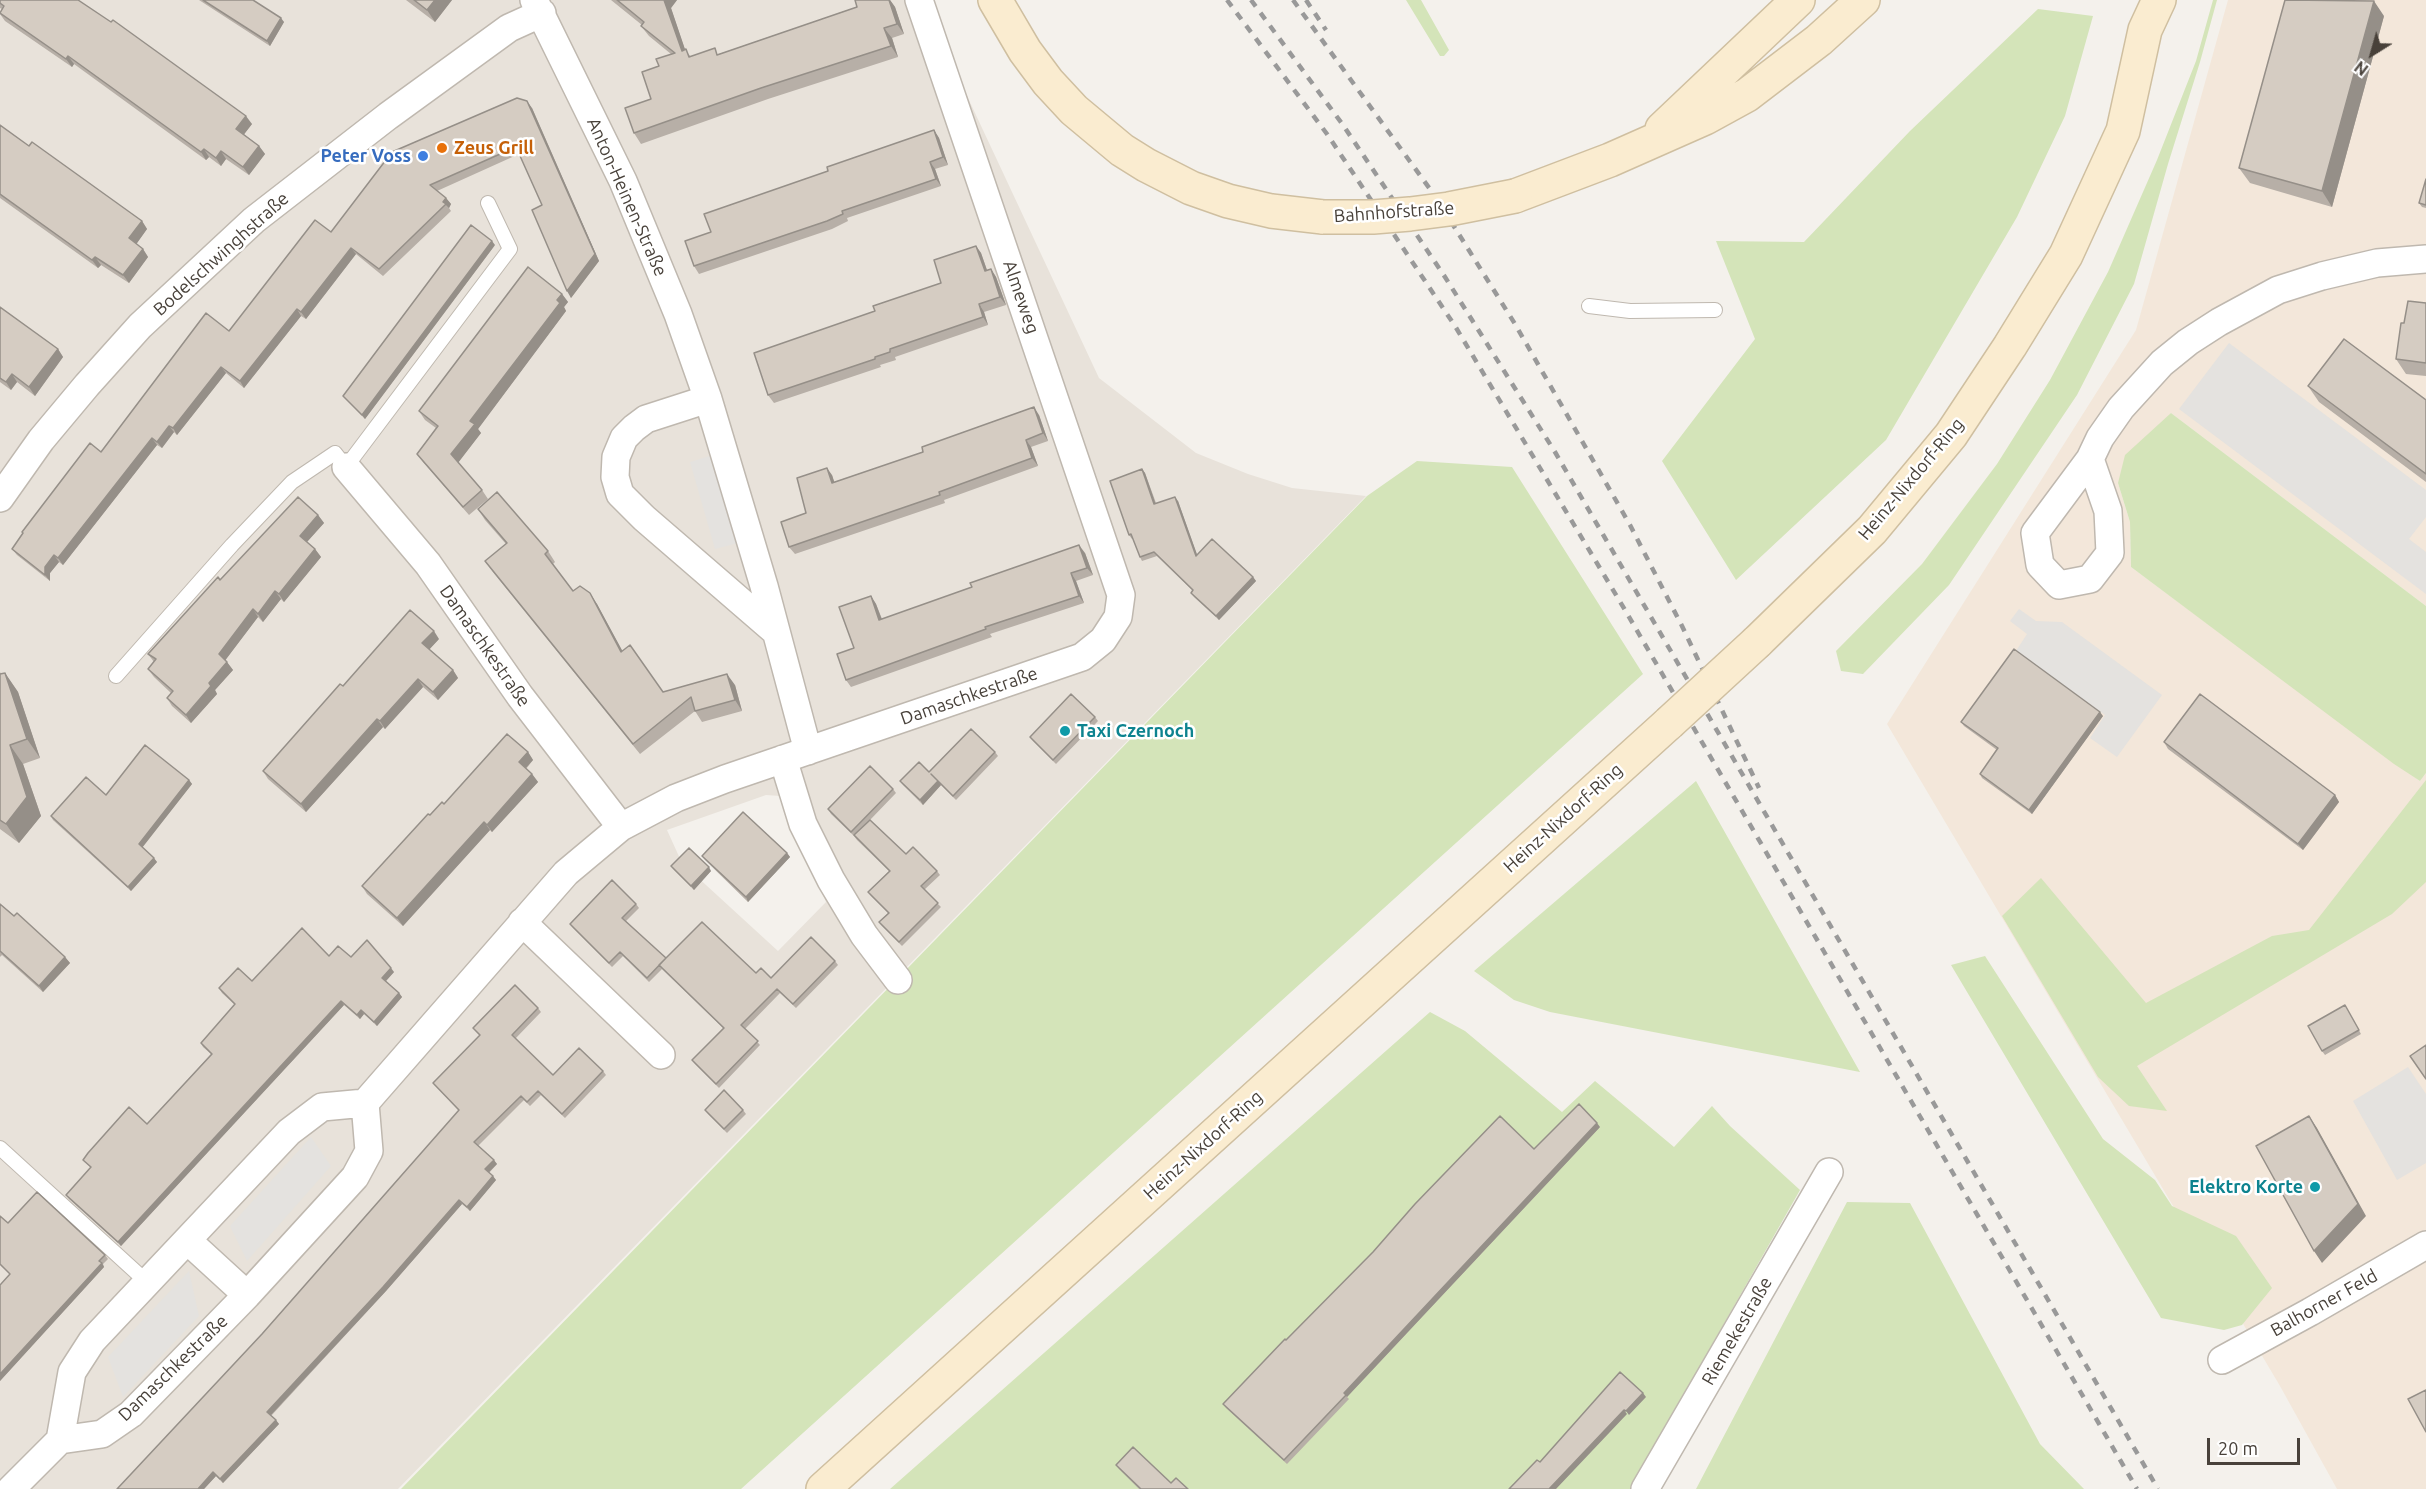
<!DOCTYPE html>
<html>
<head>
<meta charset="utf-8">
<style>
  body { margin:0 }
  #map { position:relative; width:2426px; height:1489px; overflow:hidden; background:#f4f1ec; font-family:Ubuntu,sans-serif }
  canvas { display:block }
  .north { position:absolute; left:2342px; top:24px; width:60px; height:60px; -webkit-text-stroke:4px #fff; paint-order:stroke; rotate:217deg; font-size:16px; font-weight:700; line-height:24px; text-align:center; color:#48413a }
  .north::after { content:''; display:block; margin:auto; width:21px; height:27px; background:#48413a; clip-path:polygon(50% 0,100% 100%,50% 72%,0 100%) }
  .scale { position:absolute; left:2207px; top:1438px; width:93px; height:27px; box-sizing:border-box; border:3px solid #48413a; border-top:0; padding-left:8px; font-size:18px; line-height:21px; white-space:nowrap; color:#48413a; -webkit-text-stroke:4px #fff; paint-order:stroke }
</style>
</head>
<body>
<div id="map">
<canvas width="2426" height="1489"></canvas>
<div class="north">N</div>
<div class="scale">20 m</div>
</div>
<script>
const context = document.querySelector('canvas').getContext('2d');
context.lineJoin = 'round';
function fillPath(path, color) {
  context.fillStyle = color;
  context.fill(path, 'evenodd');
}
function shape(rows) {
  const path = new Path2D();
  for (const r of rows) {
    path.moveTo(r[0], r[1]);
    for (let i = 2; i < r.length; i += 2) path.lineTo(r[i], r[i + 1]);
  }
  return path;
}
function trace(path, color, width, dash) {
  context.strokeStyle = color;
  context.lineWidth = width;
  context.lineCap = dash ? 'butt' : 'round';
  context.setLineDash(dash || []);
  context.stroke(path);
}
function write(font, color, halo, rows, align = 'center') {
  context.font = font + ' Ubuntu,sans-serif';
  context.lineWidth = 5;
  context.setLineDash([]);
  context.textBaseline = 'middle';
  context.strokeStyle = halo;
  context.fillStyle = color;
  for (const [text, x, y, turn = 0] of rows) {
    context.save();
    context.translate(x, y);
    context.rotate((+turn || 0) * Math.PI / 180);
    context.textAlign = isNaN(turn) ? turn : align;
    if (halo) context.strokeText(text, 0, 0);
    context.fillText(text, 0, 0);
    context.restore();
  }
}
const residential = shape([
  [0,0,932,0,961,83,1099,378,1196,453,1248,474,1292,488,1366,496,398,1489,0,1489],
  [766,795,780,796,826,902,778,951,682,863,667,830]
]);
const commercial = shape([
  [2228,0,2426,0,2426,606,2171,413,2118,483,2130,522,2131,567,2420,781,2426,773,2426,1489,2337,1489,2280,1386,1887,724,2136,330]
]);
const green = shape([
  [1406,0,1421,0,1449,50,1444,56,1440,56],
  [2213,0,2217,0,2200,62,2168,164,2134,284,2077,395,1949,585,1863,674,1841,671,1836,651,1922,564,1997,464,2050,380,2108,272,2157,160,2196,61],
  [2038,9,2093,16,2065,116,2017,217,1886,440,1736,580,1662,461,1755,339,1716,241,1804,242,1910,131],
  [2171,413,2426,606,2426,773,2420,781,2394,764,2131,567,2130,522,2118,483,2125,455],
  [1417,461,1512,467,1643,674,741,1489,401,1489,1367,496],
  [2426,780,2426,882,2392,914,2137,1066,2167,1111,2129,1106,2098,1077,2002,916,2041,878,2146,1003,2272,936,2309,930],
  [1696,781,1860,1072,1550,1012,1514,1000,1474,971],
  [1985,956,2103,1139,2155,1180,2172,1206,2236,1236,2272,1288,2242,1325,2224,1330,2161,1318,1951,965],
  [1430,1012,1465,1031,1562,1112,1595,1081,1674,1147,1712,1106,1730,1126,1800,1190,1630,1489,890,1489],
  [1847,1202,1910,1203,2040,1444,2084,1489,1696,1489]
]);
const parking = shape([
  [2229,343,2426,490,2426,517,2409,539,2426,552,2426,594,2179,409],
  [713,455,738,543,715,549,690,462],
  [2019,609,2036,621,2062,622,2162,695,2117,757,2090,738,2105,715,2016,651,2027,634,2010,621],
  [2408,1067,2426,1094,2426,1163,2397,1180,2353,1101],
  [311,1137,331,1166,247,1261,230,1226],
  [189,1271,199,1316,123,1397,108,1357]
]);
const lane = shape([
  [1589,306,1630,311,1715,310],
  [116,676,232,545,292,482,335,453,346,467,510,249,488,203],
  [0,1148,148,1283]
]);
const street = shape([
  [534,0,623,181,678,314,708,399,764,586,808,751],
  [708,399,646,419,634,428,624,438,616,457,615,477,620,494,644,518,776,632],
  [2090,459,2108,511,2110,553,2090,579,2059,585,2040,565,2035,533,2090,459,2100,438,2121,408,2162,363,2188,342,2219,322,2278,290,2322,276,2377,263,2426,259],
  [346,467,428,564,520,696,621,827],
  [0,498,41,440,87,385,140,326,254,220,388,116,509,28,542,13],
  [783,759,803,824,831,880,864,935,898,980],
  [522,922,661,1055],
  [188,1241,247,1295],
  [2222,1360,2310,1312,2426,1245],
  [60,1440,102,1434,131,1414,247,1295,355,1177,369,1151,365,1103],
  [11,1489,60,1440,72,1372,92,1341,289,1132,322,1107,365,1103,566,873,621,827,676,798,725,779,1082,657,1103,640,1118,617,1121,595,919,0],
  [1645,1489,1829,1172]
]);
const secondary = shape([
  [995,0,1025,51,1048,82,1074,110,1122,150,1146,165,1191,188,1228,201,1271,211,1323,217],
  [1662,129,1798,0],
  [1515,196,1610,160,1705,118,1747,95,1819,40,1863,0],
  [1757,642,1872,530,1951,435,2010,346,2066,255,2123,131,2145,30,2159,0],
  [823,1489,1669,723]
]);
const rail = shape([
  [1227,0,1327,134,1455,326,1625,610,2137,1489],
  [1251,0,1343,125,1445,277,1555,452,2158,1489],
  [1293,0,1435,196,1515,324,1630,525,1682,626,1759,788],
  [1306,0,1326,30]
]);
const secondaryBridge = shape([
  [1323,217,1373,217,1410,214,1449,209,1515,196],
  [1669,723,1757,642]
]);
const wall = shape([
  [0,0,252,124,244,134,259,146,265,154,249,175,226,159,221,166,209,157,206,160,74,64,72,67,5,21,0,14,2,9,0,8],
  [199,0,253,0,284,22,270,46],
  [406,0,452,0,435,22],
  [611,0,677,0,671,8,685,50,691,57,719,54,857,7,855,0,890,0,895,7,904,34,892,38,898,57,768,99,641,144,634,133,651,99,659,66,671,54,649,36,641,26,642,25],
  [2384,16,2332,207,2250,183,2239,168],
  [532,108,599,261,571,298,542,205,519,154,437,191,446,198,451,204,449,208,451,211,383,276,356,254,306,319,301,316,244,388,226,373,177,435,174,432,162,448,157,445,63,565,59,562,50,573,50,581,17,555,12,549,23,534,22,532,101,452,229,331,331,232],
  [0,125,29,146,142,221,147,229,136,244,143,249,148,257,129,283,101,265,98,268,0,198],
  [934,130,939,138,948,165,935,169,941,186,847,218,848,221,832,229,699,274,694,266,711,232,828,171],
  [2426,179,2426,208,2422,207,2419,203],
  [495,245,365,419,343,396],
  [976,246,981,253,987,270,991,269,996,277,1006,305,984,312,988,325,895,357,896,360,880,365,881,367,774,403,768,395,875,311,941,283],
  [562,294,568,302,564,307,566,311,478,429,481,433,458,462,482,490,488,499,469,515,423,462,417,454,436,428,425,420,419,411],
  [2426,303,2426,376,2406,374,2396,359,2404,323],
  [0,307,58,349,63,357,35,396,17,382,11,390,0,382],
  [2308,386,2426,400,2426,482,2319,402],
  [1039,415,1048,441,1031,447,1038,466,944,500,945,503,795,554,789,547,806,513,832,475,834,482],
  [1142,469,1145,473,1156,503,1178,501,1197,555,1253,577,1256,581,1219,620,1194,597,1191,593,1193,591,1157,556,1142,561,1140,557,1133,538,1132,539,1129,535],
  [478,509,548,551,555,562,553,564,573,591,597,604,622,651,663,692,735,685,742,711,702,722,695,711,640,754,493,572,485,561,506,544,485,520],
  [318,515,324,523,307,542,315,549,321,557,284,602,281,599,263,622,258,617,225,660,233,670,215,690,217,694,191,723,172,706,167,698,171,693,154,677,148,669,154,662,148,654,220,580],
  [1085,553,1093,575,1076,581,1084,603,990,634,992,637,851,687,846,680,854,648,871,596,876,604,882,619],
  [439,639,429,649,453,670,458,678,438,700,423,687,385,729,383,727,306,812,268,779,263,771,343,686],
  [0,672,1,674,5,673,18,692,40,758,23,764,41,816,19,843,0,829],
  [2103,716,2032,814,1982,778,1980,774,1997,750,1964,726,1961,722],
  [1095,717,1098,721,1056,764,1033,741,1030,737],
  [2164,742,2335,795,2339,802,2303,850,2168,749],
  [528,752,533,760,526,769,532,774,538,782,492,832,490,830,403,926,367,894,362,886,430,815,444,804],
  [995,752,998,756,956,800,940,784,941,785,923,805,903,785,900,781],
  [189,780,192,784,142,847,157,862,131,891,53,820,51,816,106,795],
  [893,789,896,793,870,820,906,854,937,871,940,875,924,890,941,907,902,946,882,926,879,922,888,913,871,896,868,892,889,871,857,840,854,836,831,814,828,809],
  [787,853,790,857,748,902,705,860,702,856],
  [671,866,711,871,694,890,674,870],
  [0,904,65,957,70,963,43,992,2,955,0,957],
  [636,904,639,908,626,921,666,959,756,973,771,978,835,961,838,965,796,1008,780,993,745,1029,760,1045,719,1088,695,1064,692,1060,723,1028,662,969,649,982,623,956,612,967,573,928,570,924],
  [329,956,351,957,394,972,386,981,399,993,402,997,377,1026,364,1014,360,1019,344,1005,121,1246,69,1199,66,1195,91,1168,83,1160,147,1124,211,1054,203,1047,201,1043,235,1005,222,993,219,988,252,981],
  [2345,1005,2361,1034,2325,1055,2322,1051],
  [538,1008,541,1012,515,1039,553,1075,603,1071,606,1075,565,1118,541,1095,530,1106,524,1100,478,1146,497,1164,489,1173,496,1180,470,1211,462,1204,386,1291,271,1416,279,1424,223,1483,216,1476,204,1489,117,1489,262,1334,459,1111,433,1083,480,1036,473,1028],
  [705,1110,743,1110,746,1114,727,1133,708,1114],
  [1600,1127,1347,1397,1349,1399,1287,1464,1226,1408,1223,1404,1286,1340,1534,1149],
  [0,1216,8,1223,105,1255,108,1259,103,1264,104,1267,0,1381,0,1285,10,1274,0,1265],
  [1116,1465,1171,1483,1188,1489,1139,1489,1119,1469]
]);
const shadedWall = shape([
  [435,0,452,0,435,22,427,10],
  [664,0,677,0,671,8,689,61,682,51],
  [889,0,890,0,895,7,904,34,897,24],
  [2374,1,2384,16,2332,207,2322,191],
  [281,18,284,22,270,46,267,41],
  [884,28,892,38,898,57,891,46],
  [68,56,74,64,72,67,66,59],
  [527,101,532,108,599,261,571,298,567,291],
  [246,116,252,124,242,137,236,129],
  [934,130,939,138,948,165,943,157],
  [259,146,265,154,249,175,243,167],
  [204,149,209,157,206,160,201,152],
  [221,151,226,159,221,166,216,158],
  [930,162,935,169,941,186,936,179],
  [446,198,451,204,449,208,443,202],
  [142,221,147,229,135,246,129,238],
  [492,241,495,245,365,419,362,415],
  [976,246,981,253,990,279,985,271],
  [351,248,356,254,306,319,301,312],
  [143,249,148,257,129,283,123,275],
  [95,257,101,265,98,268,92,260],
  [991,269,996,277,1006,305,1000,297],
  [562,294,568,302,564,307,566,311,478,429,481,433,458,463,451,454,470,421],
  [979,304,984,312,988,325,983,317],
  [297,309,301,316,244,388,240,381],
  [58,349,63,357,35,396,29,387],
  [221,367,226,373,177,435,173,428],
  [12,374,17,382,11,390,6,382],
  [1034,407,1039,415,1048,441,1043,433],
  [169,426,174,432,162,448,157,442],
  [152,438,157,445,63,565,58,558],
  [1026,440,1031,447,1038,466,1032,458],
  [827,468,832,475,837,490,832,483],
  [1142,469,1145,473,1157,508,1154,504],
  [1175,497,1178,501,1199,560,1196,556],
  [318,515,324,523,306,543,300,536],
  [1079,545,1085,553,1093,575,1087,568],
  [315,549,321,557,284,602,279,594],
  [54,555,59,562,50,573,50,581,45,575,45,567],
  [1071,573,1076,581,1084,603,1079,596],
  [1253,577,1256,581,1219,620,1216,616],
  [275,591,281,599,263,622,258,614],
  [590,593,597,604,629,663,621,652],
  [871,596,876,604,885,628,879,620],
  [253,609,258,617,224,662,219,654],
  [434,631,439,639,428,651,422,643],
  [227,662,233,670,215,690,217,694,191,723,186,715,209,683],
  [453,670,458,678,438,700,433,692],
  [5,673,18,692,40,758,27,739],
  [727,674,735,685,742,711,735,700],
  [418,679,423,687,385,729,380,721],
  [2100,712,2103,716,2032,814,2029,810],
  [377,719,383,727,306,812,301,804],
  [10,745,23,764,41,816,19,843,6,824],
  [528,752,533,760,524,770,519,762],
  [532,774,538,782,492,832,487,825],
  [189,780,192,784,142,848,139,844],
  [938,781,941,785,923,805,920,800],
  [2335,795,2339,802,2303,850,2298,844],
  [484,822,490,830,403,926,397,918],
  [787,853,790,857,748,902,746,897],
  [154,858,157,862,131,891,128,887],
  [709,867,711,871,694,890,691,886],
  [65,957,70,963,43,992,39,986],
  [391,968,394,972,385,982,382,978],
  [399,993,402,997,377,1026,374,1022],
  [341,1001,344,1005,121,1246,118,1242],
  [361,1010,364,1014,360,1019,357,1015],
  [2309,1116,2317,1128,2366,1216,2322,1263,2314,1251],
  [1597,1123,1600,1127,1347,1397,1344,1393],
  [494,1160,497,1164,488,1173,485,1169],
  [493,1176,496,1180,470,1211,467,1207],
  [459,1200,462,1204,386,1291,270,1416,267,1412],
  [102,1263,104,1267,0,1381,0,1374],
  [1643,1393,1646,1397,1629,1415,1626,1411],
  [1624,1410,1627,1414,1556,1489,1549,1489],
  [276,1420,279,1424,223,1483,220,1479],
  [213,1472,216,1476,204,1489,198,1489]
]);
const building = shape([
  [0,0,78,0,111,22,113,20,246,116,236,129,259,146,243,167,221,151,216,158,204,149,201,152,68,56,66,59,0,13,4,6,0,3,0,0],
  [203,0,253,0,281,18,267,41,203,0],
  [414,0,435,0,427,10,414,0],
  [617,0,664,0,682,51,686,49,689,57,715,48,717,55,857,7,855,0,889,0,897,24,884,28,891,46,761,88,634,133,625,108,651,99,642,72,659,66,656,59,675,53,641,26,644,22,617,0],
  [2285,0,2374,1,2322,191,2239,168,2285,0],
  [517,98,527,101,595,254,567,291,532,210,542,205,516,147,430,185,446,198,443,202,446,204,379,269,351,248,301,312,297,309,240,381,221,367,173,428,169,426,157,442,152,438,58,558,54,555,45,567,45,575,12,549,23,533,22,532,90,443,101,452,206,313,229,331,315,220,331,232,392,152,517,98],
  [0,125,29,146,32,142,142,221,129,238,143,249,123,275,95,257,92,260,0,194,0,125],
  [934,130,943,157,930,162,936,179,842,211,843,214,827,221,694,266,685,241,711,232,704,214,828,171,827,167,934,130],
  [2426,179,2426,205,2419,203,2426,179],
  [471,225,492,241,362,415,343,396,471,225],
  [976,246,985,271,991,269,1000,297,979,304,983,317,890,349,890,352,875,357,875,359,768,395,754,353,875,311,873,306,941,283,934,260,976,246],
  [528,267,562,294,557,300,560,303,470,421,475,424,451,454,482,490,463,507,417,454,438,426,419,411,528,267],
  [2408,301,2426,303,2426,363,2396,359,2401,323,2404,323,2408,301],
  [0,307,58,349,29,387,12,374,6,382,0,378,0,307],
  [2344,339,2426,400,2426,474,2308,386,2344,339],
  [1034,407,1043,433,1026,440,1032,458,939,492,940,495,789,547,781,522,806,513,797,478,827,468,832,483,923,452,922,447,1034,407],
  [1142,469,1154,504,1175,497,1196,556,1212,539,1253,577,1216,616,1191,593,1193,590,1154,552,1140,557,1131,534,1129,535,1110,481,1142,469],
  [497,492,548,551,545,554,573,591,580,586,590,593,621,652,630,645,663,692,727,674,735,700,695,711,691,697,633,744,485,561,507,543,478,509,497,492],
  [298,497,318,515,300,536,315,549,279,594,275,591,258,614,253,609,219,654,227,662,209,683,211,686,186,715,167,698,173,691,148,669,156,659,148,654,218,577,220,580,298,497],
  [1079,545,1087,568,1071,573,1079,596,985,627,986,629,846,680,837,654,854,648,839,607,871,596,879,620,972,587,970,583,1079,545],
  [410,610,434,631,422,643,453,670,433,692,418,679,380,721,377,719,301,804,263,771,340,684,343,686,410,610],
  [2014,649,2100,712,2029,810,1980,774,1998,748,1961,722,2014,649],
  [5,673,27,739,10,745,27,797,6,824,0,820,0,674,5,673],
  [1071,694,1095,717,1053,760,1030,737,1071,694],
  [2200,694,2335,795,2298,844,2164,742,2200,694],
  [971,729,995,752,953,796,931,774,938,781,920,800,900,781,919,762,929,772,971,729],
  [507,734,528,752,519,762,532,774,487,825,484,822,397,918,362,886,428,814,430,815,442,802,444,804,507,734],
  [145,745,189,780,139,844,154,858,128,887,51,816,86,777,106,795,145,745],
  [870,766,893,789,851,832,828,809,870,766],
  [743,812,787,853,746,897,702,856,743,812],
  [870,820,906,854,913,847,937,871,921,886,938,903,899,942,879,922,889,913,868,892,890,871,854,835,870,820],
  [689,848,709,867,691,886,671,866,689,848],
  [612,880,636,904,622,918,666,958,647,978,620,952,609,963,570,924,612,880],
  [0,904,14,916,17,913,65,957,39,986,0,951,0,904],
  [702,922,756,973,761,968,771,978,811,937,835,961,793,1004,777,989,741,1025,758,1041,716,1084,692,1060,724,1028,659,965,702,922],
  [302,928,329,956,338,946,351,957,367,940,391,968,382,978,399,993,374,1022,361,1010,357,1015,341,1001,118,1242,66,1195,91,1167,83,1160,88,1153,129,1107,147,1124,212,1054,201,1043,235,1004,219,988,238,968,252,981,302,928],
  [515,985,538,1008,512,1035,553,1075,579,1048,603,1071,562,1114,538,1091,527,1102,521,1096,474,1142,494,1160,485,1169,493,1176,467,1207,459,1200,383,1287,267,1412,276,1420,220,1479,213,1472,198,1489,117,1489,262,1334,459,1110,433,1083,480,1035,473,1028,515,985],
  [2345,1005,2359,1030,2322,1051,2308,1026,2345,1005],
  [2426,1045,2426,1079,2410,1056,2426,1045],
  [724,1090,743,1110,724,1129,705,1110,724,1090],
  [1579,1104,1597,1123,1344,1393,1346,1395,1284,1460,1223,1404,1285,1339,1286,1340,1373,1252,1415,1204,1500,1116,1534,1149,1579,1104],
  [2309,1116,2358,1204,2314,1251,2256,1146,2309,1116],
  [37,1192,105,1255,99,1261,102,1263,0,1374,0,1285,10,1274,0,1264,0,1216,8,1223,37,1192],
  [1620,1372,1643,1393,1626,1411,1624,1410,1549,1489,1509,1489,1537,1460,1540,1462,1620,1372],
  [2426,1390,2426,1432,2408,1399,2426,1390],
  [1133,1447,1171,1483,1176,1478,1188,1489,1141,1489,1116,1465,1133,1447]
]);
const markers = [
  [442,148,6,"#e8710a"],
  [423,156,6,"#3f7fe0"],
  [1065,731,6,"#0f9aa8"],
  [2315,1187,6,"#0f9aa8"]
];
const foodNames = [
  ["Zeus Grill",454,148]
];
const shopNames = [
  ["Peter Voss",411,156]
];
const streetNames = [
  ["Anton-Heinen-Straße",627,197,66],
  ["Bahnhofstraße",1394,212,-4],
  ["Bodelschwinghstraße",221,254,-42],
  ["Almeweg",1021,297,71],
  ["Heinz-Nixdorf-Ring",1911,479,-50],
  ["Damaschkestraße",485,646,55],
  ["Damaschkestraße",969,696,-19],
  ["Heinz-Nixdorf-Ring",1563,818,-42],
  ["Heinz-Nixdorf-Ring",1203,1145,-42],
  ["Balhorner Feld",2324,1303,-29],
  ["Riemekestraße",1737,1331,-60],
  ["Damaschkestraße",173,1368,-44]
];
const cultureNames = [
  ["Taxi Czernoch",1077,731],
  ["Elektro Korte",2303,1187,"right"]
];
fillPath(residential, '#e8e2da');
fillPath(commercial, '#f3e7da');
fillPath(green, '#d4e4b9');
fillPath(parking, '#e4e2df');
trace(lane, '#bfb8af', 16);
trace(street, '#bfb8af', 30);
trace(secondary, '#cfbfa0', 36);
trace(lane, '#fff', 14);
trace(street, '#fff', 27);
trace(secondary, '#faecd0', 33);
trace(rail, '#999', 4.5, [8, 8]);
trace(secondaryBridge, '#cfbfa0', 36, []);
trace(secondaryBridge, '#faecd0', 33);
fillPath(wall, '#b7afa7');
fillPath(shadedWall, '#958f88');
fillPath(building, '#d5ccc2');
trace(building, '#958f88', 1.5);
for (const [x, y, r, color] of markers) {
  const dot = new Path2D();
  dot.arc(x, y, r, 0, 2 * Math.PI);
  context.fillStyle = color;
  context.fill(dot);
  trace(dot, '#fff', 2);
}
write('bold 18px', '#c56008', '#fff', foodNames, 'left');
write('bold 18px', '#366cbe', '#fff', shopNames, 'right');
write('18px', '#48413a', '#fff', streetNames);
write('bold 18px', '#0d838f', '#fff', cultureNames, 'left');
</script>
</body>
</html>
